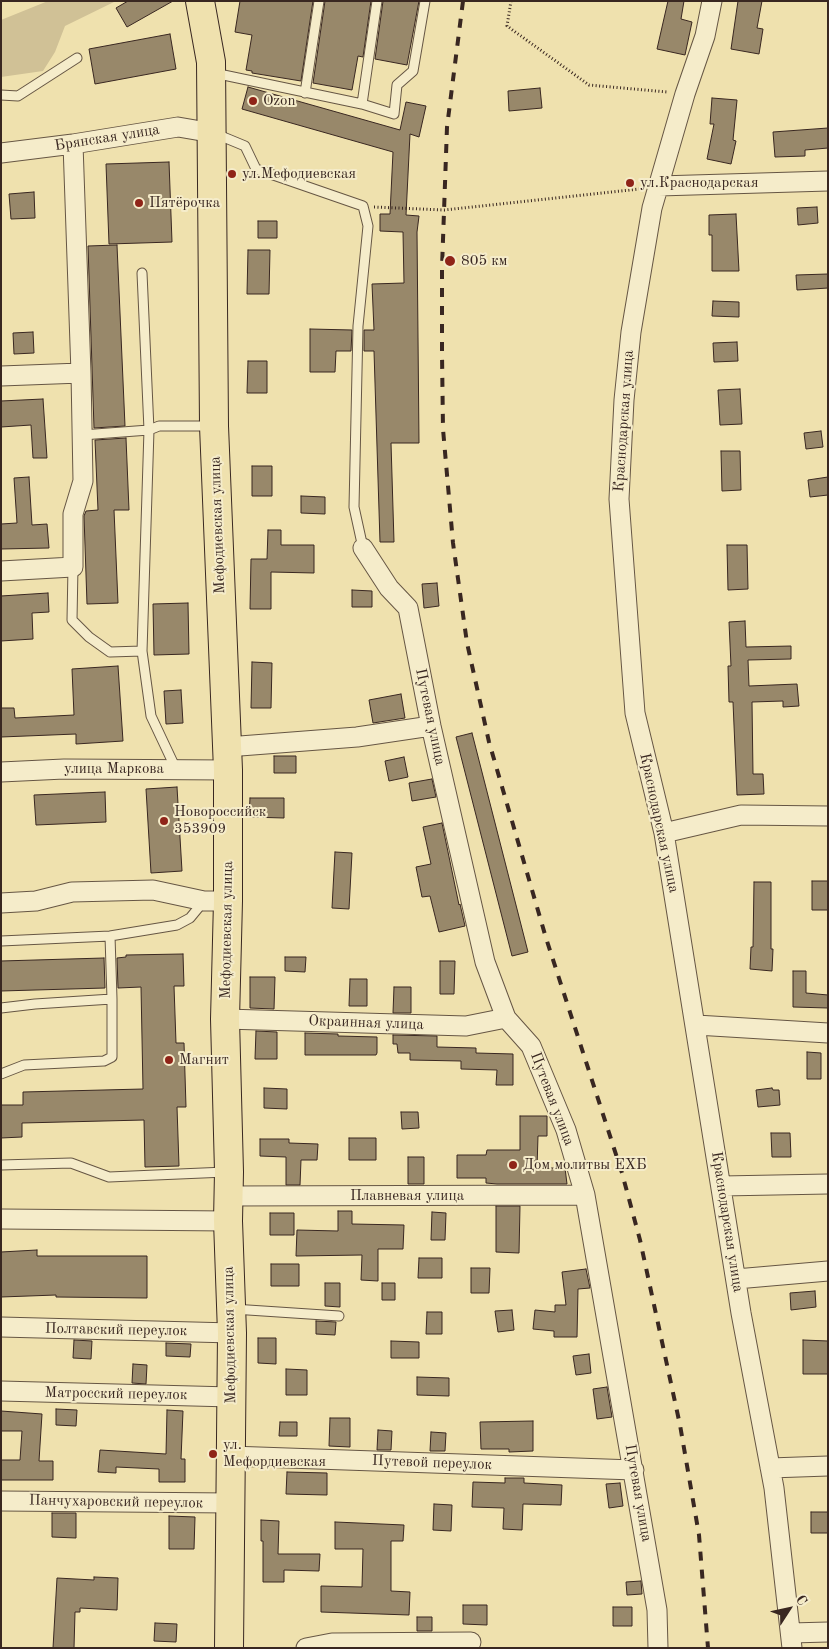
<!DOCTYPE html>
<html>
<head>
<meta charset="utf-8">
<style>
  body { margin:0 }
  #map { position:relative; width:829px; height:1649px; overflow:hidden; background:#efe1ae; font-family:"Old Standard TT",serif }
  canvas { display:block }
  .frame { position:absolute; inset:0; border:2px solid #392721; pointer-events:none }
  .north { position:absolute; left:764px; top:1584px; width:50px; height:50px; -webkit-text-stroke:4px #f5ecca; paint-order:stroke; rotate:55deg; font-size:14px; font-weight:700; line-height:20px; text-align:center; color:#392721 }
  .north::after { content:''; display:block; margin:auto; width:18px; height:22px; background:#392721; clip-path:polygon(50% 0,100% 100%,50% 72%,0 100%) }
</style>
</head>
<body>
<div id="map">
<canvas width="829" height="1649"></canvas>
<div class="frame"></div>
<div class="north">С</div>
</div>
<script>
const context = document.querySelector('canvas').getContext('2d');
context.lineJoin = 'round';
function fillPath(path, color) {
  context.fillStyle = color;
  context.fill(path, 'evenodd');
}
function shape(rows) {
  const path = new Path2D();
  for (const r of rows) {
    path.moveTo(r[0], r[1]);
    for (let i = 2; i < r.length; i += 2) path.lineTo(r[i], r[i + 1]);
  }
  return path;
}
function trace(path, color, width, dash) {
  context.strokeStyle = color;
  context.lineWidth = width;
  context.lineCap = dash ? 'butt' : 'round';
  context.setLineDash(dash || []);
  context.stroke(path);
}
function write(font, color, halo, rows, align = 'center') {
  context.font = font + ' "Old Standard TT",serif';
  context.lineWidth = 4;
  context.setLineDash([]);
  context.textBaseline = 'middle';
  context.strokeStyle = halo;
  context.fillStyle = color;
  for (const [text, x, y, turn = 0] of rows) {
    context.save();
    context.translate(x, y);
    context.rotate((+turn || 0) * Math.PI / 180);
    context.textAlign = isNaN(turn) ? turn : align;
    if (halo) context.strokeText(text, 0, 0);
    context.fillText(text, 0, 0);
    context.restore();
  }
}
const green = shape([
  [48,1,116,1,65,26,55,52,43,71,1,77,1,20]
]);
const building = shape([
  [128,1,173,1,127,27,116,8,128,1],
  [240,1,313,1,301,81,252,73,252,71,246,70,252,35,235,32,240,1],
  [325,1,371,1,363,57,358,56,352,90,313,83,325,1],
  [383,1,419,1,407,65,375,59,383,1],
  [668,1,684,1,681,19,692,22,685,55,657,49,668,1],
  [738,1,762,1,757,28,763,29,759,54,731,49,738,1],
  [170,34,176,69,95,84,89,49,170,34],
  [248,87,400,130,406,102,426,106,419,137,410,134,406,215,419,216,417,232,419,443,391,443,394,542,380,542,374,351,364,351,364,330,374,330,372,284,404,283,403,232,380,231,380,214,390,214,393,152,242,109,248,87],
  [540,88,542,108,509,111,508,91,540,88],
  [712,98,737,100,733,140,736,141,731,164,707,159,714,124,710,124,712,98],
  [828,128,828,148,805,150,805,156,775,157,773,132,828,128],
  [169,162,172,242,109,244,106,164,169,162],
  [34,192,35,218,11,219,9,194,34,192],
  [817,207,818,223,798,225,797,208,817,207],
  [736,214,739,271,712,271,712,235,709,235,709,215,736,214],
  [258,221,277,221,277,238,258,238,258,221],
  [117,245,125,426,94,428,88,246,117,245],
  [248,250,270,250,269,294,247,294,248,250],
  [828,274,828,288,797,290,796,275,828,274],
  [713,301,739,302,739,317,712,316,713,301],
  [310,329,352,330,351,351,336,351,335,372,310,372,310,329],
  [33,332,34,353,14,354,13,333,33,332],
  [737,342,738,361,714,362,713,343,737,342],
  [248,361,267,361,267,393,247,393,248,361],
  [740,389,742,424,720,425,718,390,740,389],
  [43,399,47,458,33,458,31,425,1,427,1,401,43,399],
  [821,431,823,447,806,449,804,433,821,431],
  [126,438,129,510,114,510,118,603,87,604,84,516,86,511,98,510,95,440,126,438],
  [721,451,740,451,741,490,722,491,721,451],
  [252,466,272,466,272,496,252,496,252,466],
  [29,477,32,525,47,524,49,548,1,549,1,524,17,523,14,478,29,477],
  [828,477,828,495,810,497,808,480,828,477],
  [301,496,325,497,325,514,301,513,301,496],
  [268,530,281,530,281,545,314,545,314,573,271,572,271,609,250,609,251,559,267,559,268,530],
  [727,545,747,545,748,589,728,590,727,545],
  [437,583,439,606,424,608,422,584,437,583],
  [352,590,372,591,372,607,352,607,352,590],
  [48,593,49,612,32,613,33,639,1,641,1,596,48,593],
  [188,603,189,654,154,655,153,604,188,603],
  [745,621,746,647,791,646,791,659,748,660,749,686,797,684,799,706,783,707,783,701,752,702,753,774,763,774,764,794,737,795,733,702,729,702,728,666,731,666,729,622,745,621],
  [252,662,272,663,271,708,251,708,252,662],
  [118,666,123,741,76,744,76,734,1,737,1,708,14,708,15,718,74,715,72,669,118,666],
  [181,690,183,723,166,724,164,691,181,690],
  [401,694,405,718,373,723,369,700,401,694],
  [472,733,528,952,512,956,456,737,472,733],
  [274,756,296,756,296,773,274,773,274,756],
  [404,757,408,777,389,781,385,761,404,757],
  [432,779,436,797,412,801,409,783,432,779],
  [177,787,182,871,151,873,146,789,177,787],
  [105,792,106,822,36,825,34,795,105,792],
  [250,798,284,798,284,818,249,817,250,798],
  [442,823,459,905,460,904,465,926,439,932,430,896,422,897,416,867,431,864,423,827,442,823],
  [335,852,352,853,349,909,332,908,335,852],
  [812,881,828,881,828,910,812,910,812,881],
  [754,882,771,882,771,949,773,949,772,971,750,969,751,947,753,947,754,882],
  [183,954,184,986,174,986,176,1043,184,1043,186,1107,177,1107,179,1166,145,1167,144,1120,22,1123,22,1137,1,1138,1,1105,23,1105,23,1092,143,1089,141,987,118,988,117,958,126,957,126,955,183,954],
  [285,957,306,957,305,972,285,971,285,957],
  [104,958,105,988,1,991,1,961,104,958],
  [440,961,455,961,454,994,440,994,440,961],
  [793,971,806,971,806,993,828,995,828,1008,793,1007,793,971],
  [250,977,275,977,274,1009,250,1008,250,977],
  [350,979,367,979,367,1006,349,1006,350,979],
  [394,987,411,987,411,1013,393,1013,394,987],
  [256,1031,277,1032,277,1059,255,1059,256,1031],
  [305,1033,338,1034,338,1036,377,1037,377,1053,376,1055,305,1055,305,1033],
  [393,1035,437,1036,437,1047,476,1048,476,1053,513,1054,513,1085,496,1085,497,1070,461,1069,461,1061,410,1060,410,1053,398,1053,397,1044,393,1044,393,1035],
  [807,1052,821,1053,821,1079,807,1079,807,1052],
  [264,1088,287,1089,287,1109,264,1108,264,1088],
  [772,1088,773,1090,779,1090,780,1105,758,1107,756,1090,772,1088],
  [401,1112,418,1112,419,1128,402,1129,401,1112],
  [520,1116,547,1116,547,1136,538,1136,537,1168,565,1168,567,1184,497,1184,486,1183,486,1178,457,1178,457,1155,486,1155,487,1150,520,1150,520,1116],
  [771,1133,790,1133,791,1157,772,1157,771,1133],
  [349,1138,376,1138,376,1160,349,1160,349,1138],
  [260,1139,289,1139,289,1143,318,1144,317,1160,301,1160,300,1185,286,1185,286,1157,260,1156,260,1139],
  [408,1157,424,1157,424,1184,408,1184,408,1157],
  [496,1206,520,1206,519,1253,496,1252,496,1206],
  [338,1211,352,1211,352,1224,404,1225,403,1249,378,1249,378,1281,361,1280,362,1255,296,1256,297,1230,338,1231,338,1211],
  [432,1212,446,1213,445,1240,431,1240,432,1212],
  [270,1213,294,1213,294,1235,270,1235,270,1213],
  [37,1250,37,1256,147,1256,147,1298,56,1297,56,1295,1,1297,1,1252,37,1250],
  [419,1258,442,1258,442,1278,418,1278,419,1258],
  [271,1264,299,1264,299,1286,271,1286,271,1264],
  [471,1268,490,1268,489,1293,471,1293,471,1268],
  [586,1269,590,1288,578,1289,577,1337,554,1337,554,1331,533,1329,535,1310,555,1312,555,1305,566,1305,562,1272,586,1269],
  [325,1283,340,1283,340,1307,325,1306,325,1283],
  [382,1283,395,1283,395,1300,382,1300,382,1283],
  [815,1291,816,1307,791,1310,790,1293,815,1291],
  [512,1310,514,1330,498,1332,495,1311,512,1310],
  [427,1312,442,1312,442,1334,426,1334,427,1312],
  [316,1321,336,1322,335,1335,316,1334,316,1321],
  [258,1338,276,1338,276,1364,258,1363,258,1338],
  [74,1340,92,1341,91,1359,73,1358,74,1340],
  [803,1340,828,1341,828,1374,803,1374,803,1340],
  [391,1341,419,1342,419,1358,391,1358,391,1341],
  [166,1343,191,1344,190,1357,166,1356,166,1343],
  [589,1354,591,1373,576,1375,573,1356,589,1354],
  [133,1364,147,1365,146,1384,132,1383,133,1364],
  [286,1369,307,1370,307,1395,286,1395,286,1369],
  [417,1377,449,1378,449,1396,417,1395,417,1377],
  [607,1387,612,1417,597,1419,593,1389,607,1387],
  [56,1409,77,1410,76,1426,56,1425,56,1409],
  [167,1410,183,1411,181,1459,185,1459,185,1482,159,1482,159,1469,116,1467,116,1473,98,1472,100,1450,166,1454,167,1410],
  [1,1411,42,1414,39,1461,53,1461,53,1480,1,1480,1,1460,20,1460,22,1431,1,1431,1,1411],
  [330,1418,350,1418,350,1447,329,1446,330,1418],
  [533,1421,533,1451,509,1452,509,1449,481,1449,480,1422,533,1421],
  [280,1422,297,1422,297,1436,279,1436,280,1422],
  [378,1430,392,1431,391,1450,377,1450,378,1430],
  [431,1432,446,1433,445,1451,430,1451,431,1432],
  [287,1472,327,1473,327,1495,286,1494,287,1472],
  [505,1478,524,1478,524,1483,562,1485,561,1505,523,1504,522,1530,503,1529,504,1508,472,1507,473,1482,505,1483,505,1478],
  [620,1483,623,1506,609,1508,606,1484,620,1483],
  [434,1504,452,1505,451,1531,433,1530,434,1504],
  [811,1512,828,1512,828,1533,811,1533,811,1512],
  [52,1513,76,1513,76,1538,52,1537,52,1513],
  [169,1516,195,1517,194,1549,169,1549,169,1516],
  [261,1520,279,1521,278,1554,320,1554,319,1571,284,1570,284,1582,263,1582,263,1541,261,1541,261,1520],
  [335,1522,404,1525,403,1541,391,1541,391,1591,410,1592,409,1615,321,1612,321,1586,362,1587,363,1549,335,1549,335,1522],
  [94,1577,118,1578,117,1610,80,1608,80,1612,75,1612,74,1648,53,1648,57,1578,94,1580,94,1577],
  [641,1581,642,1594,627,1595,626,1582,641,1581],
  [463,1605,487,1605,487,1625,463,1624,463,1605],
  [613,1607,632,1607,632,1626,613,1626,613,1607],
  [417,1617,432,1617,432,1631,417,1631,417,1617],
  [155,1623,177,1624,176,1642,154,1641,155,1623]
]);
const path = shape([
  [511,1,507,26,589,85,667,92],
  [374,207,444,210,639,189]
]);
const service = shape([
  [214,73,362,104,394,114,397,85,413,71,425,1],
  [305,93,319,1],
  [1,95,18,96,77,58],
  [362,104,377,1],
  [216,134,245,146,256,169,363,206,368,226,358,326,354,507,363,548],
  [82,435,149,430,142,273],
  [73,567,72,620,89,637,110,652,142,651],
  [176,769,151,716,142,651,149,430,159,426,212,426],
  [110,936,112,999],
  [1,941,110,936,177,925,190,918,204,901],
  [1,1008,35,1004,112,999,112,1057,104,1061,24,1065,1,1074],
  [1,1165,71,1163,109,1177,226,1172],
  [233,1309,339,1316]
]);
const minor = shape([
  [712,1,705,36,685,94,652,208,631,332,624,400,619,499,635,713,664,833,741,1313,774,1488,792,1648],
  [1,153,73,144,178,127,213,133],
  [659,186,828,181],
  [1,376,81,373],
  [363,548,389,588,408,608,431,726,485,962,506,1018,531,1046,566,1130,585,1195,657,1610,658,1648],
  [1,571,73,567,73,514,83,481,81,373,73,144],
  [227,747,357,737,431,726],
  [1,772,64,769,228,770],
  [664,833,741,815,828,816],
  [1,903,36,901,72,892,153,890,204,901,228,901],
  [225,1019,466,1026,506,1018],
  [696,1025,828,1033],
  [722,1186,828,1184],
  [228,1196,585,1195],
  [1,1219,228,1221],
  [736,1279,828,1271],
  [1,1327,232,1333],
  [1,1391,231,1397],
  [230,1456,634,1470],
  [770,1468,828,1466],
  [1,1501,230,1503],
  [791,1633,828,1632],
  [306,1648,332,1643,471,1642]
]);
const primary = shape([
  [200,1,211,62,214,426,228,770,228,901,225,1019,229,1172,228,1221,232,1333,229,1648]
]);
const rail = shape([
  [463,1,447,127,442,268,442,353,443,429,453,543,467,643,489,742,546,938,622,1173,640,1240,680,1425,699,1535,708,1648]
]);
const markers = [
  [253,101,5,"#8f2418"],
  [232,174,5,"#8f2418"],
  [630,183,5,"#8f2418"],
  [139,203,5,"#8f2418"],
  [450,261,6,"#8f2418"],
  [164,821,5,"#8f2418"],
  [169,1060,5,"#8f2418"],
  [513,1165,5,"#8f2418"],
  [213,1454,5,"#8f2418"]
];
const poiNames = [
  ["Ozon",263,101],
  ["ул.Мефодиевская",242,174],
  ["ул.Краснодарская",640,183],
  ["Пятёрочка",149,203],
  ["805 км",461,261],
  ["Новороссийск",174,812],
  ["353909",174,829],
  ["Магнит",179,1060],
  ["Дом молитвы ЕХБ",523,1165],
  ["ул.",223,1445],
  ["Мефордиевская",223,1462]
];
const streetNames = [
  ["Брянская улица",107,138,-9],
  ["Краснодарская улица",624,421,-86],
  ["Мефодиевская улица",218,525,-92],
  ["Путевая улица",430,717,78],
  ["улица Маркова",114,769],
  ["Краснодарская улица",659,823,78],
  ["Мефодиевская улица",227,930,-89],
  ["Окраинная улица",366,1023,2],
  ["Путевая улица",552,1099,69],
  ["Плавневая улица",407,1196],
  ["Краснодарская улица",727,1222,81],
  ["Полтавский переулок",116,1330,1],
  ["Мефодиевская улица",230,1335,-91],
  ["Матросский переулок",116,1394,1],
  ["Путевой переулок",432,1463,2],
  ["Путевая улица",638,1493,80],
  ["Панчухаровский переулок",116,1502,1]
];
fillPath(green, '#d0c196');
fillPath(building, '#98886a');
trace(building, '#392721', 1);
trace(service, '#665644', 11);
trace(minor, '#665644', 21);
trace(primary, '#392721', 30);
trace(path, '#392721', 3, [1, 2.5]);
trace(service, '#f5ecca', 9);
trace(minor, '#f5ecca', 19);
trace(primary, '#efe1ae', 28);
trace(rail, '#392721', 4, [9, 9]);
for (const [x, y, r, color] of markers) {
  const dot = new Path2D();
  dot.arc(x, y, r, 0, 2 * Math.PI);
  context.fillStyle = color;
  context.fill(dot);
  trace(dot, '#f5ecca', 2);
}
write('15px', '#392721', '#f5ecca', poiNames, 'left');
write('15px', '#392721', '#f5ecca', streetNames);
</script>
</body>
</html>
